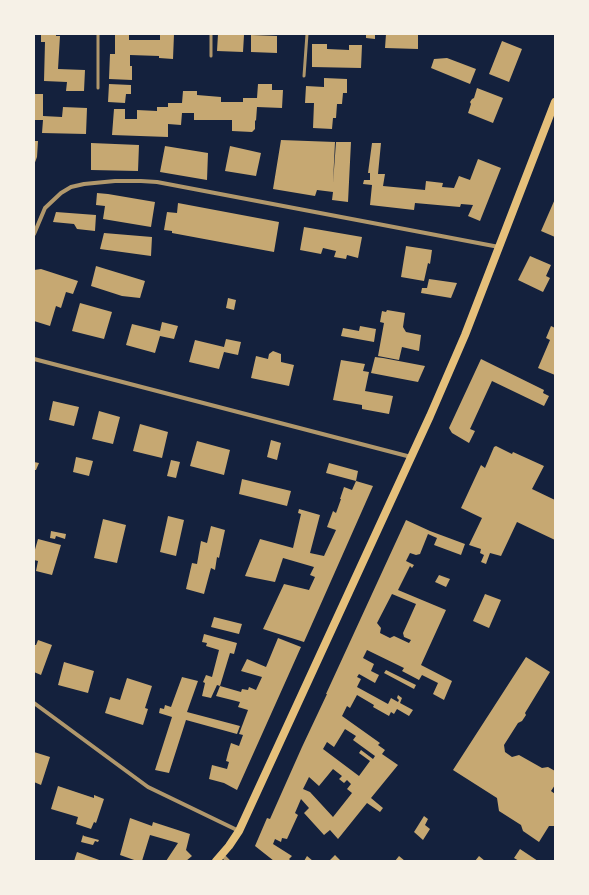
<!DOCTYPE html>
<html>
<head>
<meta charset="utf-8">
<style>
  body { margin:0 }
  #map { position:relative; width:589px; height:895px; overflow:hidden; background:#14213d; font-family:Signika,sans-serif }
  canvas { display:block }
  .frame { position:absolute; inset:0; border:35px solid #f6f1e7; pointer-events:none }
</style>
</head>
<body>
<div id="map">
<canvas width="589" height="895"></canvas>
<div class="frame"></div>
</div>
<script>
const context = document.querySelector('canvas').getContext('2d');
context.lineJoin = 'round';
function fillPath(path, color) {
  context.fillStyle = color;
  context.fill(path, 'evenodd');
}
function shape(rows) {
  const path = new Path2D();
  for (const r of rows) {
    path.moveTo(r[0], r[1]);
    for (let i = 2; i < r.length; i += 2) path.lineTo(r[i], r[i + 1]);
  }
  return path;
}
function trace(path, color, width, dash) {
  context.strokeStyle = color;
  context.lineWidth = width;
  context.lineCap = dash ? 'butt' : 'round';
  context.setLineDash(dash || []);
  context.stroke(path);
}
const building = shape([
  [37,34,56,34,56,36,60,36,58,69,85,70,84,91,66,91,67,82,44,81,45,42,41,42,41,35,37,35],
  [115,34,129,34,129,40,160,40,160,34,174,34,173,59,159,58,159,56,130,55,130,66,132,66,132,80,109,79,110,54,115,54],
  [218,34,244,35,243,52,217,51],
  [366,34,375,34,375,39,366,38],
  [386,34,418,34,418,49,385,48],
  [251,35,277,36,277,53,251,52],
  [502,41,522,49,509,82,489,74],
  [312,44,327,44,327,49,349,50,349,45,362,45,361,68,312,67],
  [447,58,476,69,470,84,431,68,434,59],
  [324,78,347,79,347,93,343,93,342,104,337,104,336,118,333,118,332,129,313,128,314,103,305,103,306,86,324,87],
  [109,84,131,85,131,94,126,94,125,103,108,102],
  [258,84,272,84,272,90,283,90,282,108,257,107,256,121,255,120,255,129,252,132,232,131,232,120,194,120,194,113,182,113,181,125,168,124,168,137,112,135,114,109,125,109,125,119,137,119,137,110,157,111,157,107,168,107,168,103,182,103,183,91,197,91,197,95,221,97,221,102,243,102,243,98,257,98],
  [477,88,503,98,493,123,468,113,471,104,470,102,472,99,474,98],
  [34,94,43,94,43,116,62,117,63,107,87,108,86,134,42,133,43,120,34,120],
  [281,140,335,142,333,183,336,142,351,142,348,202,332,200,333,192,317,190,315,196,273,189],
  [34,141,38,141,37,157,34,165],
  [91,143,139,145,138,171,91,170],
  [372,143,381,143,378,174,385,174,383,186,425,190,426,181,443,183,442,187,454,188,459,176,470,180,478,159,501,168,480,221,468,216,473,205,461,204,460,207,415,203,414,210,370,205,372,185,363,184,364,180,370,180,370,173,368,173],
  [165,146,208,153,207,180,160,172],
  [230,146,261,153,256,176,225,171],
  [97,193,108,194,155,202,151,227,103,219,105,206,96,205],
  [555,199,555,237,541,231],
  [178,203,279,222,274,252,172,233,172,231,164,230,167,212,177,213],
  [56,212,96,215,95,231,77,229,74,224,53,222],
  [304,227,362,237,358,258,347,255,346,259,334,257,336,251,323,248,321,254,300,250],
  [104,233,152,237,151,256,100,249],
  [406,246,432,250,430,264,428,263,424,281,401,277],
  [530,256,551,265,546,276,550,278,543,292,518,280],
  [96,266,145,281,140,298,122,296,91,286],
  [41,269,78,281,73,294,66,292,61,308,56,306,50,326,34,321,34,270],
  [429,279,457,283,451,298,421,293,422,288,427,288],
  [228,298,236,300,234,310,226,308],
  [80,303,112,312,104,339,72,331],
  [387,310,405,313,403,327,406,332,421,335,419,351,402,347,399,360,378,356,384,323,380,322,382,311,386,312],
  [162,322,178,326,174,339,160,336,155,353,126,345,132,324,160,331],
  [360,326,376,329,374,342,341,336,343,328,359,331],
  [551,326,555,328,555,375,538,368,550,340,546,338],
  [226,339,241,342,238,355,224,352,219,369,189,362,195,340,224,347],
  [273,351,281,354,281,362,294,365,289,386,251,378,256,356,268,359,269,354],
  [375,357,383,358,425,366,418,382,371,373],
  [481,359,544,390,543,393,549,396,544,406,492,381,470,429,475,431,469,443,452,433,449,428],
  [341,360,365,364,363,371,369,372,365,391,393,396,389,414,362,409,362,405,333,400],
  [53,401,79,407,74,426,49,420],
  [99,411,120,417,113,444,92,439],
  [140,424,168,432,162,458,133,451],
  [271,440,281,443,277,460,267,457],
  [197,441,230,450,224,475,190,466],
  [496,446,512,454,513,452,544,466,532,489,555,500,555,540,517,522,501,556,490,553,486,564,481,562,484,555,480,553,481,549,469,545,482,518,461,508,481,465,485,468,494,447],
  [76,457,93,461,89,476,73,472],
  [171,460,180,462,176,478,167,476],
  [34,462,39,463,36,470,34,470],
  [329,463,358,471,356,481,326,473],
  [242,479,291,491,287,506,239,494],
  [356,481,373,486,304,642,263,629,284,584,309,590,315,577,310,575,314,567,283,558,275,582,245,576,260,539,293,548,301,514,298,513,299,509,320,515,310,553,324,556,336,530,327,527,333,511,336,513,341,499,340,499,344,487,352,490],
  [168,516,184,520,176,556,160,552],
  [103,519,126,525,117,563,94,558],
  [406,520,430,531,465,544,461,555,434,545,437,538,428,534,420,554,416,555,410,553,406,561,414,565,412,568,410,566,398,590,446,610,421,665,452,681,444,700,433,694,438,683,422,675,419,680,402,671,404,668,367,650,363,658,374,664,371,671,379,675,375,683,359,674,357,677,361,679,357,687,388,704,391,698,398,702,399,700,397,698,398,695,402,698,400,703,413,710,409,716,397,709,394,714,391,712,389,716,373,707,374,705,357,695,350,708,347,706,342,716,380,743,378,745,385,750,382,754,398,765,371,798,383,808,380,812,367,803,338,839,330,830,324,835,304,813,309,808,301,799,295,813,298,815,287,839,282,838,281,842,275,839,273,844,292,856,289,859,291,861,274,861,255,846,267,818,270,819,302,747,327,694,326,694],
  [392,594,416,604,403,633,404,637,411,640,409,643,394,636,390,638,380,633,381,628,377,623],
  [345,729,356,736,353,740,375,756,373,759,361,750,359,753,370,761,359,776,323,749,327,742,334,747],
  [333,769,342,776,339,779,344,783,347,780,351,784,347,789,352,793,333,817,310,792,303,789,309,777,319,786],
  [211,526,225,530,219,558,217,557,215,570,211,568,204,594,186,589,192,563,197,564,201,541,207,543],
  [51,531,66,534,65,539,56,536,55,539,50,538],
  [38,539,61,545,52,575,36,571,38,561,34,560,34,553],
  [439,575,450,579,446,587,435,582],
  [485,594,501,600,489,628,473,621],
  [214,617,242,624,239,634,211,627],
  [204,634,237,643,234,654,230,653,220,686,217,685,211,698,202,696,205,683,203,682,206,675,212,677,219,650,206,646,207,643,202,642],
  [278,638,301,647,237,790,224,783,209,779,212,765,227,769,229,762,226,761,228,753,231,743,239,746,243,735,239,734,248,710,238,707,240,702,216,696,220,686,241,692,242,689,248,690,249,687,256,690,262,677,241,671,247,659,266,667],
  [38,640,52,645,41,675,34,672,34,645,36,645],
  [526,657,550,672,525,713,526,715,522,721,518,723,504,745,505,752,512,757,519,755,542,768,548,767,555,771,555,785,551,791,555,794,555,824,554,826,549,826,539,842,523,831,521,825,499,811,497,798,453,770],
  [64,662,94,671,88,693,58,685],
  [386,670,416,685,414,689,384,673],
  [182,677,198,681,187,712,240,726,237,734,186,720,169,773,155,770,172,717,159,713,160,708,164,709,165,705,171,707],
  [127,678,152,686,145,708,148,709,143,725,105,713,110,697,120,700],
  [34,752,50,757,41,785,34,782],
  [58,786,94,798,94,795,104,799,96,823,94,822,91,829,76,824,78,817,51,809],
  [424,816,428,819,425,825,430,829,423,840,414,832],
  [130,818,152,826,153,822,190,834,186,850,192,856,186,861,166,861,178,843,150,835,142,861,137,861,120,855],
  [83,835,84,836,99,840,98,842,95,841,93,845,81,842],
  [520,849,538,861,519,861,514,858],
  [77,852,102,861,74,861],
  [335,855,341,861,329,861],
  [307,856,313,861,304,861],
  [399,856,405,861,395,861],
  [479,856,485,861,475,861]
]);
const service = shape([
  [211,56,211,34],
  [304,76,307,34],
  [98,88,98,34]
]);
const minor = shape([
  [34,234,45,208,61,193,71,187,84,184,115,181,141,181,157,182,499,247],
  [34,359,411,457],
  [34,703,148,787,239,831],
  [222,855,228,861]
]);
const secondary = shape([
  [216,861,229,846,239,831,430,416,465,335,555,102]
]);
fillPath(building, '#c6a872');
trace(service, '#b1986c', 3);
trace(minor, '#b1986c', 4);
trace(secondary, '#e5c07b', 8);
</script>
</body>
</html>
